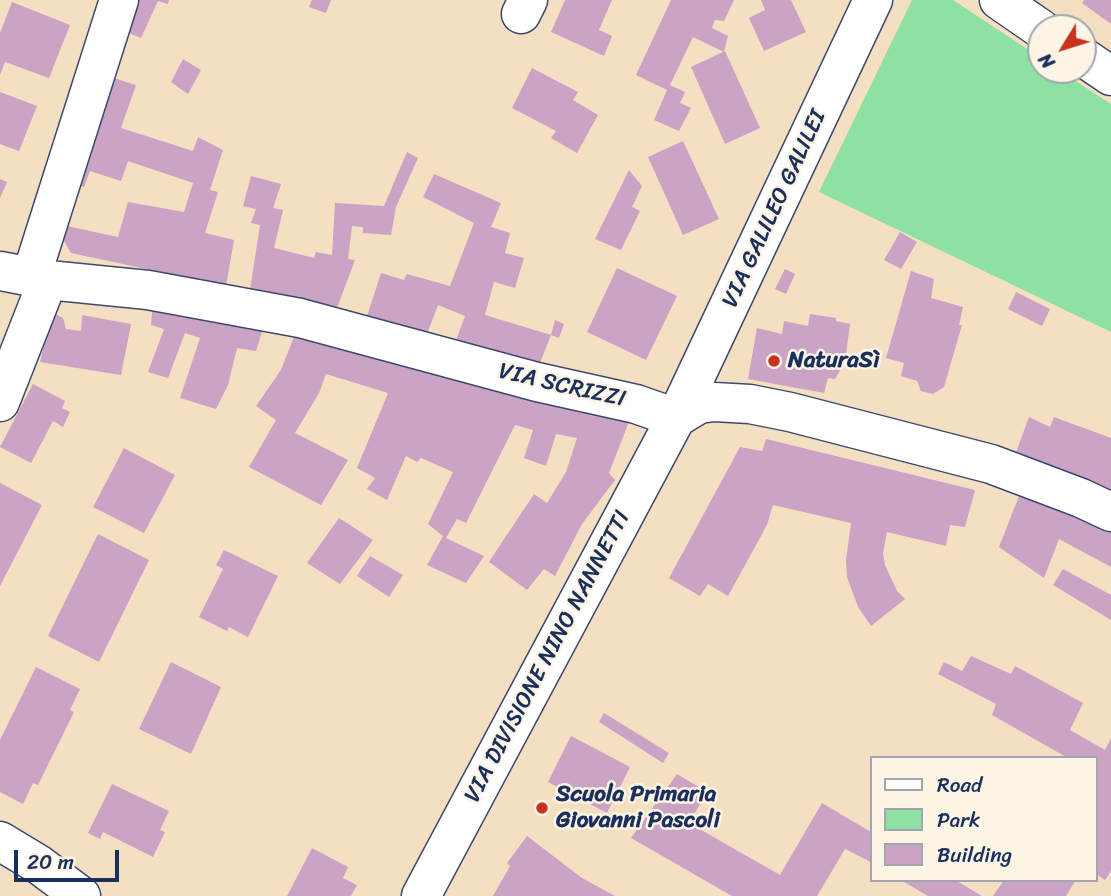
<!DOCTYPE html>
<html>
<head>
<meta charset="utf-8">
<style>
  body { margin:0 }
  #map { position:relative; width:1111px; height:896px; overflow:hidden; background:#f5dfc2; font-family:Sriracha,sans-serif }
  canvas { display:block }
  .legend { position:absolute; left:870px; top:756px; width:228px; height:126px; box-sizing:border-box; background:#fcf5e5; border:2px solid #a2a6af; margin:0; padding:9px 12px; list-style:none; font-size:21px; color:#1b2f5e }
  .legend li { display:flex; align-items:center; gap:14px; height:35px }
  .legend b { width:35px; border:2px solid #a2a6af }
  .north { position:absolute; left:1027px; top:14px; width:70px; height:70px; box-sizing:border-box; background:#fcf5e5; border:2px solid #a2a6af; border-radius:50%; rotate:232deg; font-size:19px; font-weight:700; line-height:28px; text-align:center; color:#1b2f5e }
  .north::after { content:''; display:block; margin:auto; width:24px; height:32px; background:#c8321e; clip-path:polygon(50% 0,100% 100%,50% 72%,0 100%) }
  .scale { position:absolute; left:14px; top:850px; width:105px; height:32px; box-sizing:border-box; border:4px solid #1b2f5e; border-top:0; padding-left:9px; font-size:21px; line-height:24px; white-space:nowrap; color:#1b2f5e; -webkit-text-stroke:5px #fcf5e5; paint-order:stroke }
</style>
</head>
<body>
<div id="map">
<canvas width="1111" height="896"></canvas>
<ul class="legend">
<li><b style="height:9px;background:#fff"></b>Road</li>
<li><b style="height:19px;background:#8ee1a2"></b>Park</li>
<li><b style="height:19px;background:#cba3c4"></b>Building</li>
</ul>
<div class="north">N</div>
<div class="scale">20 m</div>
</div>
<script>
const context = document.querySelector('canvas').getContext('2d');
context.lineJoin = 'round';
function fillPath(path, color) {
  context.fillStyle = color;
  context.fill(path, 'evenodd');
}
function shape(rows) {
  const path = new Path2D();
  for (const r of rows) {
    path.moveTo(r[0], r[1]);
    for (let i = 2; i < r.length; i += 2) path.lineTo(r[i], r[i + 1]);
  }
  return path;
}
function trace(path, color, width, dash) {
  context.strokeStyle = color;
  context.lineWidth = width;
  context.lineCap = dash ? 'butt' : 'round';
  context.setLineDash(dash || []);
  context.stroke(path);
}
function write(font, color, halo, rows, align = 'center') {
  context.font = font + ' Sriracha,sans-serif';
  context.lineWidth = 5;
  context.setLineDash([]);
  context.textBaseline = 'middle';
  context.strokeStyle = halo;
  context.fillStyle = color;
  for (const [text, x, y, turn = 0] of rows) {
    context.save();
    context.translate(x, y);
    context.rotate((+turn || 0) * Math.PI / 180);
    context.textAlign = isNaN(turn) ? turn : align;
    if (halo) context.strokeText(text, 0, 0);
    context.fillText(text, 0, 0);
    context.restore();
  }
}
const green = shape([
  [912,0,953,0,1041,58,1041,70,1059,70,1111,104,1111,332,819,192]
]);
const building = shape([
  [137,0,169,0,168,4,158,1,141,38,124,31],
  [312,0,331,0,326,13,309,7],
  [565,0,612,0,599,30,612,36,604,56,551,32],
  [671,0,734,0,724,21,715,20,712,28,728,36,724,52,693,37,670,85,685,92,680,103,691,108,679,131,654,120,667,90,636,75],
  [761,0,791,0,806,32,764,51,749,18,765,10],
  [1084,0,1111,0,1111,24,1082,3],
  [12,2,70,25,49,78,5,62,0,75,0,33],
  [725,51,760,128,725,144,691,67],
  [183,59,201,70,188,94,171,82],
  [532,68,578,92,573,100,598,115,577,153,551,138,556,131,512,108],
  [107,76,136,85,121,128,193,151,198,137,223,150,210,190,218,192,205,233,234,240,226,286,71,253,64,241,67,226,118,237,128,202,184,212,193,183,128,161,121,181,90,171,84,187,72,183],
  [0,92,37,106,19,151,0,144],
  [683,141,719,219,683,235,648,157],
  [407,152,418,158,396,207,391,235,363,233,363,227,352,226,348,259,355,260,337,308,250,290,260,225,251,223,256,209,243,206,251,176,281,184,273,208,283,210,274,248,314,258,316,252,332,255,335,203,384,206],
  [629,170,642,186,632,207,640,211,621,250,595,239],
  [434,174,501,203,491,227,510,233,505,253,524,258,515,288,494,282,485,315,551,335,538,368,455,343,465,316,438,305,427,334,367,316,381,273,404,280,407,274,450,286,474,223,423,197],
  [0,179,7,182,0,198],
  [900,232,917,242,901,269,884,260],
  [617,268,677,296,646,360,587,332],
  [785,269,795,274,786,294,775,289],
  [911,271,934,279,931,298,963,307,959,325,962,325,944,387,933,394,921,391,917,381,901,376,904,363,886,358],
  [1016,292,1050,309,1042,326,1008,309],
  [153,302,263,329,256,351,237,348,228,385,216,409,180,398,200,338,185,333,168,378,148,372,164,329,151,325],
  [52,312,63,318,66,329,81,331,82,315,131,324,121,375,40,362],
  [810,314,836,318,836,321,850,324,845,362,835,379,828,378,824,393,748,379,757,328,782,334,784,321,808,326],
  [555,320,564,324,559,338,551,335],
  [297,329,630,419,609,473,615,480,582,524,555,576,544,569,527,590,489,562,534,494,547,503,566,472,577,438,556,434,546,466,524,458,533,430,515,425,466,523,457,519,446,538,484,556,466,583,427,565,443,536,428,524,453,472,421,458,417,462,406,456,387,500,367,489,375,478,357,468,388,393,326,374,319,393,295,433,348,460,321,505,249,467,276,420,256,406,281,370],
  [33,384,65,401,62,408,70,412,63,427,53,421,31,463,0,447],
  [1029,417,1050,427,1054,417,1111,438,1111,495,1015,455],
  [766,439,975,490,965,527,950,525,946,546,887,532,883,553,885,565,897,591,905,599,871,626,858,607,847,577,846,560,851,523,773,505,767,525,728,596,708,584,700,596,669,578,740,447,762,451],
  [124,448,175,475,144,533,93,507],
  [0,483,42,505,0,586],
  [1021,491,1111,525,1111,567,1059,539,1044,578,999,547],
  [339,518,373,540,340,584,307,563],
  [98,534,149,560,99,662,48,636],
  [224,550,278,576,248,637,229,627,227,631,199,617,223,569,216,565],
  [370,556,403,575,389,597,357,576],
  [1063,569,1111,595,1111,620,1053,585],
  [971,656,1011,674,1015,666,1083,703,1070,730,1105,750,1111,738,1111,871,1105,880,1095,873,1095,758,1068,758,992,715,996,704,938,674,944,662,962,671],
  [171,662,221,687,191,754,139,729],
  [36,667,80,689,70,710,74,712,38,785,33,783,23,804,0,792,0,740],
  [604,713,669,753,663,763,599,722],
  [571,736,630,767,607,813,548,782],
  [677,774,707,792,689,823,780,875,822,803,871,832,871,862,845,849,817,896,732,896,631,838],
  [112,784,169,811,160,830,165,832,153,857,103,832,100,839,88,833],
  [527,836,582,878,615,896,493,896,510,866,507,863],
  [312,848,348,867,343,878,357,885,351,896,287,896],
  [901,880,955,880,982,896,928,896],
  [1004,880,1076,880,1066,896,993,896]
]);
const minor = shape([
  [999,0,1041,29],
  [521,14,528,0],
  [1083,57,1111,76],
  [0,271,48,280,148,290,300,318,537,382,636,404,676,418],
  [31,277,119,0],
  [0,402,48,280],
  [676,418,699,404,714,402,750,404,790,412,991,464,1081,498,1111,512],
  [0,841,38,864,81,896],
  [421,896,676,418,873,0]
]);
const markers = [
  [774,361,7,"#c8321e"],
  [542,808,7,"#c8321e"]
];
const streetNames = [
  ["VIA GALILEO GALILEI",775,209,-65],
  ["VIA SCRIZZI",562,386,13],
  ["VIA DIVISIONE NINO NANNETTI",548,657,-62]
];
const poiNames = [
  ["NaturaSì",788,361],
  ["Scuola Primaria",556,795],
  ["Giovanni Pascoli",556,821]
];
fillPath(green, '#8ee1a2');
fillPath(building, '#cba3c4');
trace(minor, '#3c496d', 41);
trace(minor, '#fff', 38);
for (const [x, y, r, color] of markers) {
  const dot = new Path2D();
  dot.arc(x, y, r, 0, 2 * Math.PI);
  context.fillStyle = color;
  context.fill(dot);
  trace(dot, '#fcf5e5', 2.5);
}
write('23px', '#1b2f5e', '#fcf5e5', streetNames);
write('bold 23px', '#1b2f5e', '#fcf5e5', poiNames, 'left');
</script>
</body>
</html>
